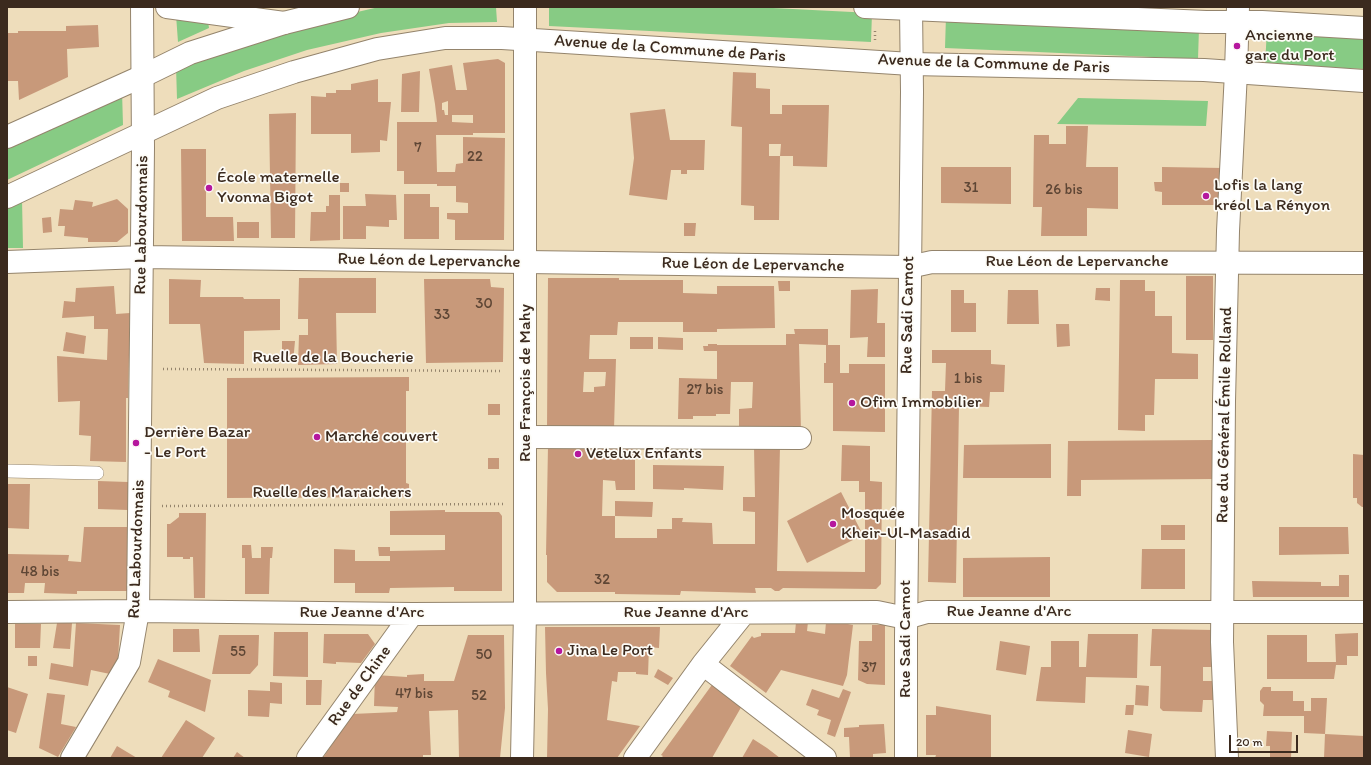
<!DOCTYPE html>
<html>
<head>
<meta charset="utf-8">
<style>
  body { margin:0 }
  #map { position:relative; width:1371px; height:765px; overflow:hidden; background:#edb; font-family:Itim,sans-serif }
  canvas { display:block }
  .frame { position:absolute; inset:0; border:8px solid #3b2a1e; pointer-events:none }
  .scale { position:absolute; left:1229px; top:735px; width:69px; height:18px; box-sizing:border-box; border:2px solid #3b2a1e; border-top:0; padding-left:5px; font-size:12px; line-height:14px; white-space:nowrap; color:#3b2a1e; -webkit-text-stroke:3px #fdfcf7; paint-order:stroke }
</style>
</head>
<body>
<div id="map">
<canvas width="1371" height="765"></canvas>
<div class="frame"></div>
<div class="scale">20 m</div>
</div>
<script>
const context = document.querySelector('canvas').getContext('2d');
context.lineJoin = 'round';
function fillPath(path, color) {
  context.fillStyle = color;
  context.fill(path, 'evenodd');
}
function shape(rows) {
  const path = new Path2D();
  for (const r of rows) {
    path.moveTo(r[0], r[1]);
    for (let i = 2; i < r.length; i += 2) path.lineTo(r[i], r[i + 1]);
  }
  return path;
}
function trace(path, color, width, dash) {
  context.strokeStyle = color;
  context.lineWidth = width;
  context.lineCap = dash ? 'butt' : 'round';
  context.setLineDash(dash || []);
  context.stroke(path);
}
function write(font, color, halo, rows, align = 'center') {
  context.font = font + ' Itim,sans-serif';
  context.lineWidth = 3.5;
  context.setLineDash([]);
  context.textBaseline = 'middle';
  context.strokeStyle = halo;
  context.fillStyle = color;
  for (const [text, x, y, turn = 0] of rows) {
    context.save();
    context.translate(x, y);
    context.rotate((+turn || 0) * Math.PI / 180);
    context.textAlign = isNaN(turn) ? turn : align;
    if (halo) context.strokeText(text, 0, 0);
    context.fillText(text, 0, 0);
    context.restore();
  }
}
const green = shape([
  [379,7,496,7,497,22,449,23,381,33,307,50,244,71,177,99,176,66,301,25],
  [549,7,753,7,872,13,871,42,549,26],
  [176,15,208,21,209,28,178,42],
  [946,16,1199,28,1198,59,945,48],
  [1267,30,1364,35,1364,69,1265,64],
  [122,91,123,125,7,180,7,144],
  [1078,98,1208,101,1206,126,1057,124],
  [22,199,23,248,7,248,7,206]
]);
const building = shape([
  [98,25,99,47,67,49,68,77,19,100,18,81,7,81,7,33,18,33,18,31,66,31,66,26],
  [498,59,505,63,505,133,473,133,473,135,436,135,437,172,455,172,456,164,463,163,463,137,505,138,504,240,455,240,455,220,447,219,447,213,468,213,468,203,456,202,456,186,437,186,437,184,404,184,404,171,397,171,397,122,437,122,435,104,429,69,452,65,456,90,467,90,463,63],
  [448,101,448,115,445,115,444,110,442,110,442,103],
  [452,115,473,115,473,123,452,122],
  [420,71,419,112,401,112,402,74],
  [733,72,756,73,756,88,770,89,770,114,782,114,782,105,829,105,827,167,793,166,793,156,780,156,781,144,769,144,769,156,780,156,779,220,754,220,754,206,741,205,742,127,731,126],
  [378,79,378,102,391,102,387,141,380,140,380,152,351,153,351,134,311,134,311,96,326,97,326,93,336,93,336,90,351,90,351,84],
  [665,109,670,140,705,140,704,170,687,170,687,174,681,174,681,170,671,170,667,200,629,195,634,158,630,113],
  [296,113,295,238,271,238,269,114],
  [1066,126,1088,126,1086,167,1118,167,1118,209,1087,208,1087,236,1041,236,1042,207,1033,207,1034,135,1049,135,1049,144,1066,144],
  [181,149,206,149,206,217,233,217,234,241,182,241],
  [941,167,1011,167,1011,204,941,203],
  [1162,167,1223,168,1222,205,1162,205,1162,192,1155,191,1154,182,1162,182],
  [340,183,349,183,349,192,340,192],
  [365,194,396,195,397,220,389,220,389,227,366,226,366,239,343,239,343,206,366,206],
  [404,194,430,194,430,207,439,207,439,239,404,239],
  [329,195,340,195,340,240,310,241,311,212,326,212,326,206,329,206],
  [117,199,128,209,128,233,117,242,88,242,88,238,64,236,65,226,58,226,60,209,73,210,75,200,93,202,92,207],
  [51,217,52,232,43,233,42,218],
  [237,222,259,222,259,238,237,238],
  [684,223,696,223,695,236,684,236],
  [1186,276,1213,276,1213,340,1186,340],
  [299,278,376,278,376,313,336,313,337,364,298,365,299,335,308,335,308,319,298,319],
  [548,278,619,278,619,280,683,280,683,293,717,294,717,286,774,286,775,328,717,329,717,332,683,332,683,322,618,322,617,335,590,335,589,359,616,359,614,429,547,428],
  [584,372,606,372,605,386,594,387,594,392,583,392],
  [169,279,201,280,200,297,243,297,244,299,280,299,280,330,244,331,244,364,204,363,200,324,169,324],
  [424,279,490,279,491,287,504,288,503,362,426,363],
  [1120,280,1145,280,1145,291,1155,291,1155,316,1172,316,1172,353,1198,354,1198,379,1155,379,1154,415,1145,415,1145,431,1118,430],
  [778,281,790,281,790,291,779,291],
  [114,286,116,314,130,313,128,398,126,398,126,462,90,461,91,436,79,435,80,401,58,402,57,356,107,360,108,329,94,329,94,316,62,318,64,301,75,302,76,288],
  [1096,288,1110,288,1110,301,1095,300],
  [878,289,877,323,885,323,885,357,867,357,868,337,850,338,851,290],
  [951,290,964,290,964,303,976,303,976,332,951,332],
  [1008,290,1038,290,1039,324,1007,324],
  [1056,324,1069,324,1070,346,1057,347],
  [794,329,828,329,828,345,840,345,840,373,849,373,849,364,885,364,885,432,833,431,833,383,824,383,824,363,826,363,826,345,799,344,801,431,739,430,739,409,752,408,753,382,731,382,730,414,716,414,716,416,693,416,693,419,678,419,679,378,717,379,717,351,704,351,703,346,708,346,708,344,717,344,717,345,786,345,786,334,795,334],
  [66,332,86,336,84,354,63,351],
  [630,337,653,337,653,349,630,349],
  [658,337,683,338,683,350,658,349],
  [282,341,295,341,293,363,273,362,274,354,282,354],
  [932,350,991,350,991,364,1005,365,1004,392,990,392,989,407,959,406,956,583,928,582,932,391,945,391,946,363,932,363],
  [409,377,409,391,406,391,406,483,409,484,409,497,227,498,227,378],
  [488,404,500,404,500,415,488,415],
  [1212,440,1213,479,1081,480,1081,496,1067,496,1068,441],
  [1051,444,1051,478,963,478,964,445],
  [842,445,870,446,870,481,882,482,881,584,876,589,783,588,779,591,775,591,771,588,755,588,756,593,681,591,680,595,615,594,615,592,557,592,547,582,547,555,546,555,548,446,635,447,635,490,616,490,615,481,603,480,602,516,615,516,615,538,657,538,657,529,672,529,672,518,683,518,682,522,712,523,713,544,755,544,755,512,743,511,743,497,755,497,754,447,780,447,777,571,865,572,865,492,859,492,859,481,841,481],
  [1353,454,1364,455,1364,507,1362,507,1357,503,1357,498,1353,498],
  [488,458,499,458,499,469,488,469],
  [653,465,724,466,723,490,684,488,684,490,653,489],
  [98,481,128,482,128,510,98,509],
  [7,484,30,484,29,529,7,528],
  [841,492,863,535,807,563,787,521],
  [615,501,653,502,652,517,615,516],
  [445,510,445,512,499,512,502,516,502,591,454,591,454,587,390,588,389,593,355,593,355,583,334,583,334,549,355,550,355,561,390,561,390,556,379,556,378,547,390,547,390,551,445,550,445,535,390,535,390,511],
  [179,513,206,513,205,598,194,598,193,557,190,557,190,559,183,559,183,557,167,557,167,524,170,524,179,517],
  [1161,525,1185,525,1185,540,1161,540],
  [84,527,128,527,128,591,77,591,77,594,44,593,45,583,25,583,24,593,7,593,7,554,69,555,68,561,81,562],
  [1279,527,1348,527,1349,554,1279,555],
  [242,545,251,545,252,558,261,558,261,547,273,547,272,558,270,558,269,594,245,594,245,558,242,558],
  [1142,549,1185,549,1185,589,1141,589],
  [1050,557,1050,597,963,597,963,558],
  [1339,575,1349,575,1349,597,1253,597,1252,581,1321,582,1321,586,1339,586],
  [796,622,808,622,807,631,825,634,826,622,837,622,853,625,847,675,843,686,781,670,766,693,730,666,752,636,754,638,761,636,761,633,795,633],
  [57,623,72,623,70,649,53,648],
  [76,623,120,625,118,660,110,674,91,670,88,686,49,679,51,663,73,667],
  [15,624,41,624,40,648,15,648],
  [872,625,885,625,885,685,867,684,858,680,859,641,872,641],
  [545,627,660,627,659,648,649,647,648,675,636,674,636,672,618,672,617,682,612,681,607,720,640,726,617,758,547,758,548,709,546,673],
  [173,629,199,629,200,652,173,652],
  [1152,629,1215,630,1214,667,1203,667,1203,681,1213,681,1213,700,1203,700,1202,712,1163,711,1160,708,1161,666,1150,666],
  [274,632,308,632,308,677,273,676],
  [1358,633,1358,656,1347,656,1347,665,1336,665,1334,679,1267,679,1267,635,1307,635,1307,662,1336,662,1335,634],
  [324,634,368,634,375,644,361,663,336,662,336,664,323,663],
  [1088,634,1138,634,1137,678,1086,677,1085,703,1036,701,1041,667,1051,667,1051,641,1079,641,1079,667,1086,667],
  [219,635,259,635,258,665,250,674,212,674],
  [468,635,504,635,505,708,500,758,459,758,458,710,429,711,431,755,423,755,423,758,323,758,352,714,397,712,398,707,374,706,375,675,407,677,407,675,424,674,424,681,454,681],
  [1000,641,1030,646,1026,675,996,670],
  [28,656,37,656,37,666,28,666],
  [158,659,211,680,205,712,168,697,170,691,148,682],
  [658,669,673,678,668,685,654,677],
  [306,680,322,680,321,705,306,705],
  [270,682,282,683,282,704,270,703,269,717,248,716,248,690,270,691],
  [714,682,743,704,712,758,661,758,663,756,661,755],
  [1136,685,1149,686,1148,706,1135,705],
  [7,687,28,694,16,733,7,730],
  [1263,687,1271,687,1271,691,1293,691,1293,701,1304,701,1304,716,1263,716,1264,705,1260,701,1260,691],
  [812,689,839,698,843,689,851,692,835,737,827,734,831,720,817,715,819,710,806,705],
  [47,693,65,695,61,724,76,727,58,757,39,748],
  [1311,698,1327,698,1325,734,1304,733,1304,711,1311,711],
  [1126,705,1134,705,1133,715,1125,715],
  [936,706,991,715,991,758,935,758,936,755,926,755,926,715,936,715],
  [186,720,215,738,202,758,161,758],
  [884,724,886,753,873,754,873,758,850,758,849,737,844,737,844,728,859,727,859,725],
  [1128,730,1152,734,1149,757,1125,753],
  [1267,731,1292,732,1291,758,1270,758,1270,746,1266,746],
  [1325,734,1364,736,1364,758,1324,758],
  [753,739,767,748,780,758,742,758],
  [117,746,137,758,110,758],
  [237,752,245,758,233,758]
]);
const path = shape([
  [875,40,875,29],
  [163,369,502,371],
  [162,506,503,504]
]);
const service = shape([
  [7,471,97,473]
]);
const minor = shape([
  [167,7,284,23],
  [1236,72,1238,7],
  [7,262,142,257,909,267,932,262,1364,263],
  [526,437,800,438],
  [7,612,138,611,412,614,877,612,906,618,927,612,1364,612],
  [703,664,825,758],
  [72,758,129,662,138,611,143,148,142,7],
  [308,758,412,614],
  [635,758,703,664,744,613]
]);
const tertiary = shape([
  [906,758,906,636,912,92,911,7],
  [1227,758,1222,642,1224,401,1228,231,1236,72]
]);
const secondary = shape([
  [522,758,525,613,525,7]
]);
const primary = shape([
  [865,7,1206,22,1262,22,1364,28],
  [7,137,143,76,190,53,284,23,348,7],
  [7,197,217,98,294,72,377,49,445,38,502,38,911,64,1204,70,1364,81]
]);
const markers = [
  [1237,46,4,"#b5179e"],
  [209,188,4,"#b5179e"],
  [1206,196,4,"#b5179e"],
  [852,403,4,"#b5179e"],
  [317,437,4,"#b5179e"],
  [136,443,4,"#b5179e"],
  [578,454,4,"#b5179e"],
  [833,524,4,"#b5179e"],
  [559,651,4,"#b5179e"]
];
const numberNames = [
  ["7",418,148],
  ["22",475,157],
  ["31",971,188],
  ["26 bis",1064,190],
  ["30",484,304],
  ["33",442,315],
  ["1 bis",968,379],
  ["27 bis",705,390],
  ["48 bis",40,572],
  ["32",602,580],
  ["55",238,652],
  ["50",484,655],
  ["37",869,668],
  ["47 bis",414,694],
  ["52",479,696]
];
const poiNames = [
  ["Ancienne",1245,36],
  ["gare du Port",1245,56],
  ["École maternelle",217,178],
  ["Yvonna Bigot",217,198],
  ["Lofis la lang",1214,186],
  ["kréol La Rényon",1214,206],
  ["Ofim Immobilier",860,403],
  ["Derrière Bazar",144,433],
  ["- Le Port",144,453],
  ["Marché couvert",325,437],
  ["Vetelux Enfants",586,454],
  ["Mosquée",841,514],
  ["Kheir-Ul-Masadid",841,534],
  ["Jina Le Port",567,651]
];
const streetNames = [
  ["Avenue de la Commune de Paris",670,49,4],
  ["Avenue de la Commune de Paris",994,64,2],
  ["Rue Labourdonnais",142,225,-89],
  ["Rue Léon de Lepervanche",429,261,1],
  ["Rue Léon de Lepervanche",1077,262],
  ["Rue Léon de Lepervanche",753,265,1],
  ["Rue Sadi Carnot",908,315,-89],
  ["Ruelle de la Boucherie",333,358],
  ["Rue François de Mahy",526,383,-90],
  ["Rue du Général Émile Rolland",1225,415,-89],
  ["Ruelle des Maraichers",332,493],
  ["Rue Labourdonnais",137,549,-88],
  ["Rue Jeanne d'Arc",1009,612],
  ["Rue Jeanne d'Arc",362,613],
  ["Rue Jeanne d'Arc",686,613],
  ["Rue Sadi Carnot",906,639,-90],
  ["Rue de Chine",360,686,-54]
];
fillPath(green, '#87cb84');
fillPath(building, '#c8997a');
trace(service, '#94846c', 14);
trace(minor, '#94846c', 24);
trace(tertiary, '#94846c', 24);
trace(secondary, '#94846c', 24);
trace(primary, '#94846c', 24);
trace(path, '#94846c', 2.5, [1, 3]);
trace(service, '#fff', 13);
trace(minor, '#fff', 22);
trace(tertiary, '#fff', 22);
trace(secondary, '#fff', 22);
trace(primary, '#fff', 22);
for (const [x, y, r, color] of markers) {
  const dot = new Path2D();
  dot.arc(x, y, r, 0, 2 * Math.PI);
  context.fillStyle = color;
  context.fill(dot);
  trace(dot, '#fdfcf7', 1.5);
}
write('15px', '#5e4635', null, numberNames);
write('17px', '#3b2a1e', '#fdfcf7', poiNames, 'left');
write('17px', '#3b2a1e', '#fdfcf7', streetNames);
</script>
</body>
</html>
